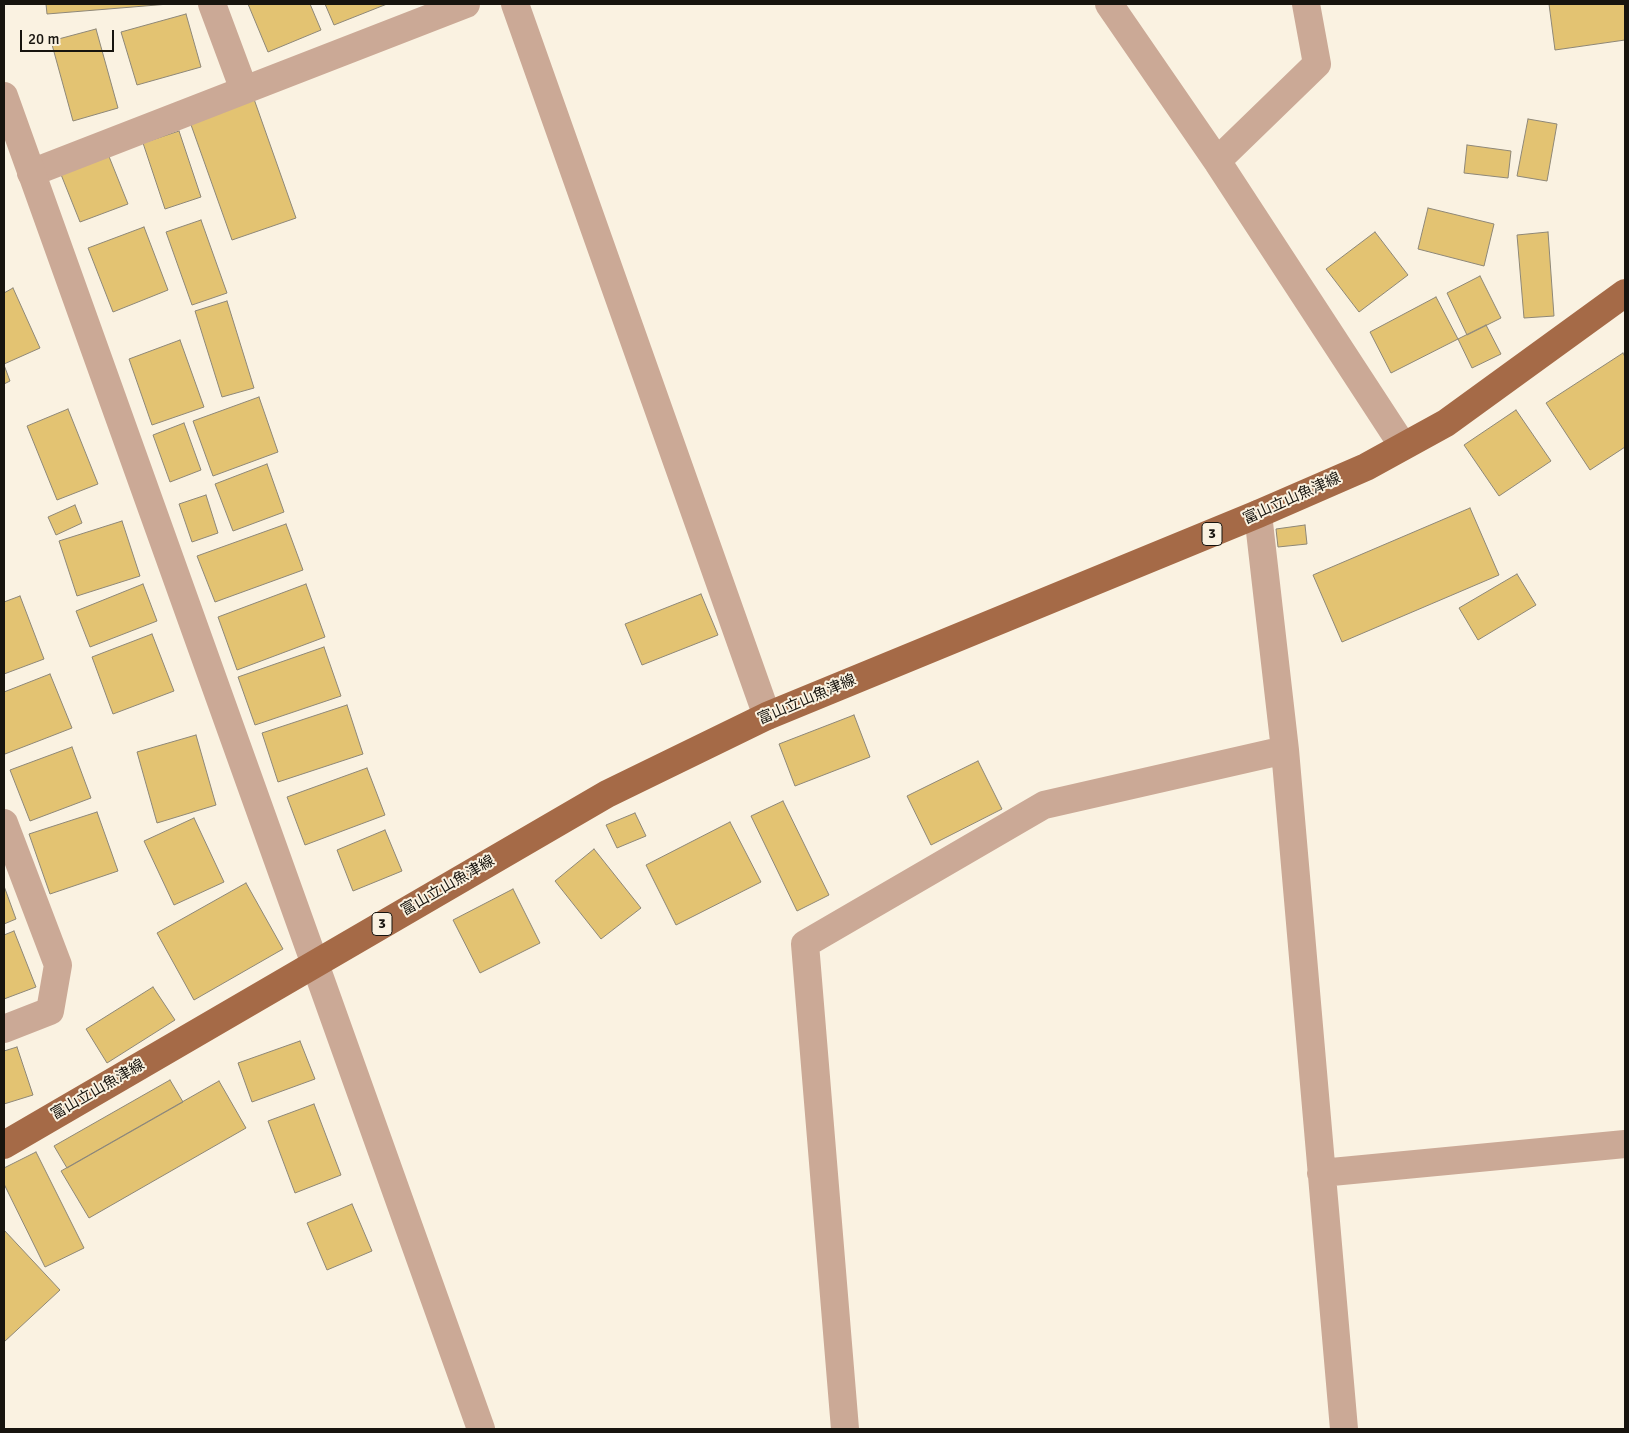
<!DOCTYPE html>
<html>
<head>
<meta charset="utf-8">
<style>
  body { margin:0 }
  #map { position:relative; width:1629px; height:1433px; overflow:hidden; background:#faf2e1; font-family:Signika,sans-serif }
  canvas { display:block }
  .frame { position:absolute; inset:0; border:5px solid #17140e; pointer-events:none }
  .scale { position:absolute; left:20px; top:30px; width:94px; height:22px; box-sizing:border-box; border:2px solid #17140e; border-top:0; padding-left:6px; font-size:15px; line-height:18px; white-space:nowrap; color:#17140e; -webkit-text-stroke:4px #faf2e1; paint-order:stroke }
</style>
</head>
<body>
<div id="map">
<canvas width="1629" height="1433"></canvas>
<div class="frame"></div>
<div class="scale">20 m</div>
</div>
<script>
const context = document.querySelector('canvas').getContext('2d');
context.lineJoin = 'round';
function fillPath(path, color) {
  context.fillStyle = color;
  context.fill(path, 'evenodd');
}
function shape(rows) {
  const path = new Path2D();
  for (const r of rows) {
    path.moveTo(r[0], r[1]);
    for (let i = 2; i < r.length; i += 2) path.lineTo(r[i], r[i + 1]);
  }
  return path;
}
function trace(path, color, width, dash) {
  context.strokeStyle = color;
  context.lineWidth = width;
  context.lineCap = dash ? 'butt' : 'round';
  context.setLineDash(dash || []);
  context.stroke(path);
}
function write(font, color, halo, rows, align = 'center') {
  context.font = font + ' Signika,"Noto Sans JP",sans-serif';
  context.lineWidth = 4;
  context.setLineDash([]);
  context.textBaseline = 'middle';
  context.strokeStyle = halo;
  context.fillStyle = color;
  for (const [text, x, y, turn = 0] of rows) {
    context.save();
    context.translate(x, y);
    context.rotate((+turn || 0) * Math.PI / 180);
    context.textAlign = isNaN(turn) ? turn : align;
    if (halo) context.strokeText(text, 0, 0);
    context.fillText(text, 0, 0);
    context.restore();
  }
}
const building = shape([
  [46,4,169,4,47,14,46,4],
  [248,4,310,4,321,30,268,52,248,4],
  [325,4,387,4,334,25,325,4],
  [1549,4,1625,4,1625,40,1555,50,1549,4],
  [186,14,201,67,137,85,121,32,186,14],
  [96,29,118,108,73,121,51,41,96,29],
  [254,99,296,218,232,240,190,122,254,99],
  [1528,119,1557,124,1547,181,1517,176,1528,119],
  [179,131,201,197,165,209,143,143,179,131],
  [1467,145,1511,151,1508,178,1464,173,1467,145],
  [108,154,128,204,80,222,60,172,108,154],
  [1428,208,1494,224,1484,266,1418,249,1428,208],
  [201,220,227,293,192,305,166,232,201,220],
  [144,227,168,290,113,312,88,248,144,227],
  [1375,232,1408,275,1359,312,1326,269,1375,232],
  [1548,232,1554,316,1524,318,1517,235,1548,232],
  [1480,276,1501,318,1467,335,1447,293,1480,276],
  [13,288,40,348,4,364,4,293,13,288],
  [1436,297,1458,339,1391,373,1370,332,1436,297],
  [227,301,254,388,222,397,195,311,227,301],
  [1486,325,1501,354,1472,368,1458,339,1486,325],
  [180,340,204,407,152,425,129,359,180,340],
  [1623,353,1625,357,1625,447,1590,470,1546,403,1623,353],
  [4,365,10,381,4,384,4,365],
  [259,397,278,452,213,476,193,421,259,397],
  [68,409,98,484,57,500,27,426,68,409],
  [1516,410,1551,461,1499,496,1464,445,1516,410],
  [184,423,201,470,170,482,153,435,184,423],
  [267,464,284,512,233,531,215,484,267,464],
  [206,495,218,533,192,542,179,504,206,495],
  [75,505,82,523,56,535,48,517,75,505],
  [1470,508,1499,575,1342,642,1313,575,1470,508],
  [122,521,140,576,77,596,59,541,122,521],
  [286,524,303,570,215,602,197,556,286,524],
  [1305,525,1307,544,1278,547,1276,529,1305,525],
  [1517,574,1536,605,1478,640,1459,608,1517,574],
  [143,584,157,621,90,647,76,611,143,584],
  [306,584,325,637,237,670,218,617,306,584],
  [701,594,718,635,642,665,625,624,701,594],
  [20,596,44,659,4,674,4,602,20,596],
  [152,634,174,691,113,714,92,657,152,634],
  [324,647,341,696,255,725,238,677,324,647],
  [50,674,72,728,5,754,4,751,4,692,50,674],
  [347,705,363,754,278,782,262,733,347,705],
  [854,715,870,757,795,786,779,744,854,715],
  [196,735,216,805,157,823,137,752,196,735],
  [72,747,91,798,30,821,10,770,72,747],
  [978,761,1002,809,931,845,907,796,978,761],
  [367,768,385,815,305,845,287,797,367,768],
  [783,801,829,895,797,911,751,816,783,801],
  [97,812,118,871,50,894,29,834,97,812],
  [635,813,646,836,617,848,606,825,635,813],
  [194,818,224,882,174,905,144,841,194,818],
  [730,822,761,882,676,925,646,865,730,822],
  [385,830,402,871,353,891,337,850,385,830],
  [594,849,641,908,601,939,555,881,594,849],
  [246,883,283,949,194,1000,157,933,246,883],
  [4,886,16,919,4,924,4,886],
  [513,889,540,943,480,973,453,920,513,889],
  [14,931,36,987,4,999,4,935,14,931],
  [153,987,175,1020,107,1063,86,1029,153,987],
  [300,1041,315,1079,252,1102,238,1063,300,1041],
  [17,1047,33,1095,4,1104,4,1051,17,1047],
  [170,1080,183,1102,67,1168,54,1146,170,1080],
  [219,1081,246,1128,89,1218,61,1171,219,1081],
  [314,1104,341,1175,295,1193,268,1121,314,1104],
  [36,1152,84,1248,45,1267,4,1184,4,1168,36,1152],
  [352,1204,372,1251,327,1270,307,1223,352,1204],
  [4,1230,60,1290,4,1342,4,1230]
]);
const minor = shape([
  [212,4,244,90],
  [515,4,767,716],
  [1109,4,1217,161,1403,446],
  [1217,161,1317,64,1306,4],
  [31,173,466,4],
  [1258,514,1285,750,1344,1429],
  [4,823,58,965,50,1011,4,1029],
  [315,964,481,1429],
  [1321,1173,1625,1144],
  [845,1429,805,944,1044,805,1285,750]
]);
const tertiary = shape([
  [4,96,315,964]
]);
const primary = shape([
  [4,1145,607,794,767,716,1258,514,1366,467,1446,423,1625,293]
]);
const shields = [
  [1212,534,20],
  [382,924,20]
];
const shieldNames = [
  ["3",1212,534],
  ["3",382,924]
];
const streetNames = [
  ["富山立山魚津線",1292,499,-24],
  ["富山立山魚津線",807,700,-23],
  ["富山立山魚津線",448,886,-30],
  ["富山立山魚津線",98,1090,-30]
];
fillPath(building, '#e3c372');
trace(building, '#8e8777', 1);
trace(minor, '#cba996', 28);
trace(tertiary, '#cba996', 28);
trace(primary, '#a56a47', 28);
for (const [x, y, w] of shields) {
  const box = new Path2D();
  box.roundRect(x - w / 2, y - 11.5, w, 23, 4);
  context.fillStyle = '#faf2e1';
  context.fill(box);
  trace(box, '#17140e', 1);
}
write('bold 14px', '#17140e', null, shieldNames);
write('15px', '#17140e', '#faf2e1', streetNames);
</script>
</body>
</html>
